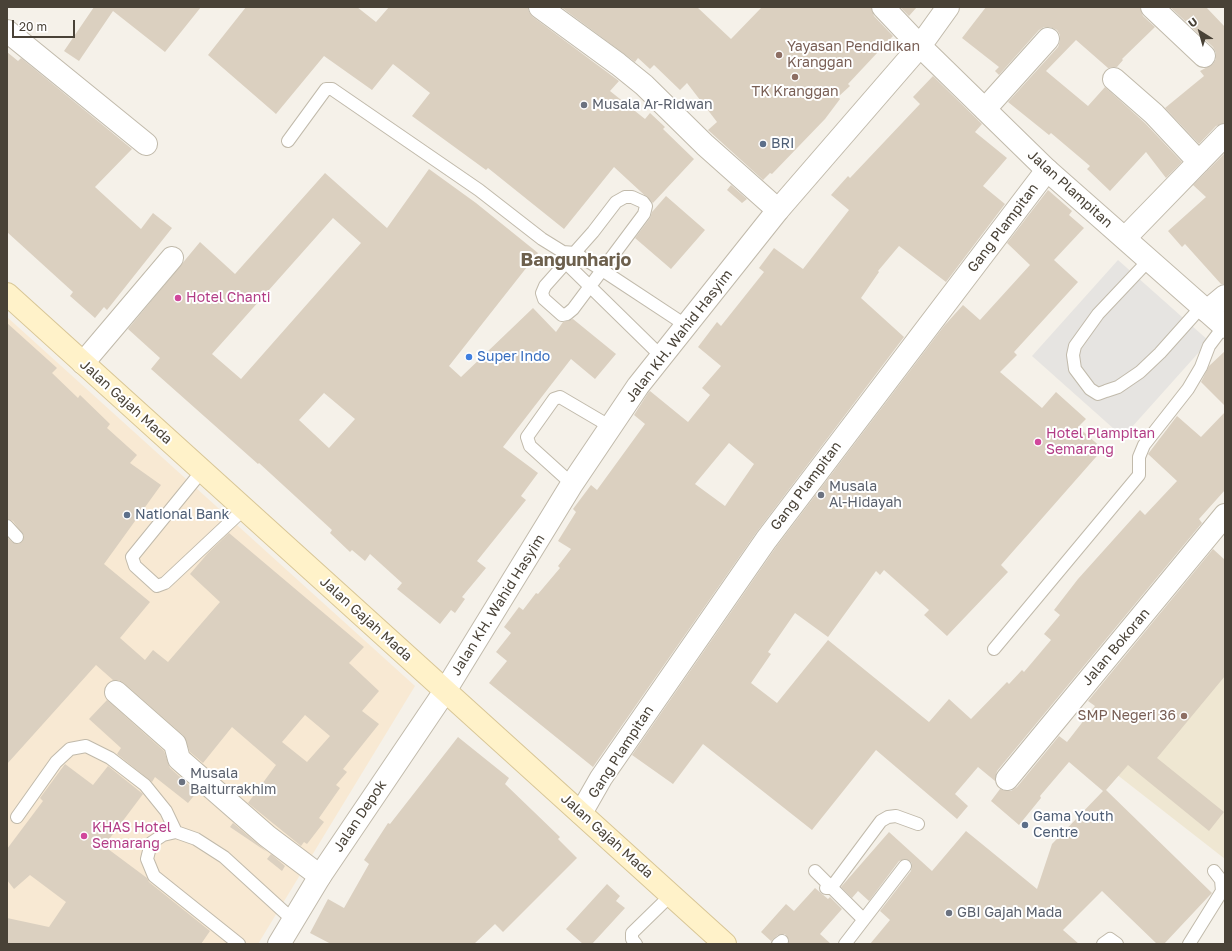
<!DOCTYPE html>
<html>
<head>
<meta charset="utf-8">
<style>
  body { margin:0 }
  #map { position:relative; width:1232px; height:951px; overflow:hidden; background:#f5f1e9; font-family:"Golos Text",sans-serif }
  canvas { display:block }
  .frame { position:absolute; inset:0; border:8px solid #494237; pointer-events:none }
  .north { position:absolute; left:1180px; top:12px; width:40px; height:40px; -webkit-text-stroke:3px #fff; paint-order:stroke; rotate:323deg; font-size:11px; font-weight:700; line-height:16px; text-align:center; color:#494237 }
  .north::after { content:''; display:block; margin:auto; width:14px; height:18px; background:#494237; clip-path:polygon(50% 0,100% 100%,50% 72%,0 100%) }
  .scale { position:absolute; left:12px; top:20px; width:63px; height:18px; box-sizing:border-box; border:2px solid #494237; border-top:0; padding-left:5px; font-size:12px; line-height:14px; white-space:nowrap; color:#494237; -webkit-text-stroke:3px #fff; paint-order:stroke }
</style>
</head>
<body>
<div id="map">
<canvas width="1232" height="951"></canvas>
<div class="frame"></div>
<div class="north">U</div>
<div class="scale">20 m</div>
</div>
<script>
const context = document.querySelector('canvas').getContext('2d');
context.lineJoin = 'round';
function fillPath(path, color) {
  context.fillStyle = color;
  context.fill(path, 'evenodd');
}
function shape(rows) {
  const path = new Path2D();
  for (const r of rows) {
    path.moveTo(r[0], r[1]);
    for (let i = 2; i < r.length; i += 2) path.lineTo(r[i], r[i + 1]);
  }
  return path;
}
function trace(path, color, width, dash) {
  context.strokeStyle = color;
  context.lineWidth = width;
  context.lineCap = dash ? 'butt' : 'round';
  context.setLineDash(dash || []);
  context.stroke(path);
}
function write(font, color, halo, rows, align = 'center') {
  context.font = font + ' "Golos Text",sans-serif';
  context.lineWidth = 4;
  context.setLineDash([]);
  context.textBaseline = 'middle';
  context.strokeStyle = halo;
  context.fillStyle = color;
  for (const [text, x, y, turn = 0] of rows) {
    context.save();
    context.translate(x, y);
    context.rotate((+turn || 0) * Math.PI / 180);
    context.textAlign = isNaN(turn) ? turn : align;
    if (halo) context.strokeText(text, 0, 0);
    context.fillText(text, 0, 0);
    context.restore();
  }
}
const commercial = shape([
  [7,317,415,686,258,944,7,944]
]);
const education = shape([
  [1225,621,1225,859,1102,763]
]);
const parking = shape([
  [1118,260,1209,341,1123,437,1032,356]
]);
const building = shape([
  [94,7,201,7,165,52,113,11,79,61,64,51],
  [246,7,357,7,376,22,389,7,528,7,529,12,533,17,619,81,610,91,645,119,650,113,665,127,663,129,694,159,653,203,614,167,564,229,488,168,486,170,412,116,430,93,393,64,372,90,324,56,276,114,208,55],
  [561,7,697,7,731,39,762,7,871,7,874,16,893,36,848,84,850,86,838,97,840,99,825,119,772,174,770,173,763,180,708,130,717,122,687,83,680,90,654,65,650,69,638,58,635,62],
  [900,7,917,7,909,16],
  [986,7,1140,7,1143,16,1155,27,1122,59,1123,60,1117,67,1108,68,1076,40,1046,71,1088,106,1105,87,1145,123,1182,162,1166,178,1146,152,1110,191,1087,169,1090,166,1051,133,1049,135,1008,102,1058,47,1060,41,1060,35,1057,30,1050,27,1044,27,1039,30,999,75,995,71,999,67,962,38],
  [1170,7,1206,7,1225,27,1225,123,1216,126,1199,144,1165,108,1204,76,1200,71,1213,64,1216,59,1216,53,1213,47],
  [7,52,18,61,21,58,132,149,95,187,141,229,153,213,172,228,107,310,104,307,95,318,70,296,73,292,7,232],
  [933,76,982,124,975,132,1007,158,983,186,1005,204,946,282,899,246,878,271,879,272,861,298,904,337,756,533,593,767,489,683,507,661,496,652,511,633,504,627,519,607,523,610,536,593,538,594,560,568,558,566,571,549,558,541,576,512,573,509,591,485,597,490,645,424,634,415,648,393,650,391,688,422,710,395,702,388,721,366,698,347,717,322,721,326,764,272,759,268,774,248,803,269,849,210,831,195,848,176,850,178,920,104,913,97],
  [729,443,754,464,725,506,695,484],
  [1225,153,1225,284,1221,284,1185,244,1182,247,1168,231,1206,197,1193,185],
  [429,169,476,203,538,253,449,366,461,377,533,308,556,332,563,322,573,319,616,354,595,379,571,359,503,447,538,473,521,496,526,500,477,561,486,568,462,597,465,599,455,613,451,610,440,624,397,589,402,583,370,554,365,561,352,550,350,552,330,533,332,530,259,463,258,464,151,369,160,358,128,329,200,242,235,274,325,173,387,228],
  [333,218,361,243,241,379,212,354],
  [324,393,355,419,329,448,299,420],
  [731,185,747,199,742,203,727,190],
  [1048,190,1072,211,1069,215,1084,228,1054,260,1078,282,1014,352,1017,355,1000,372,1042,408,1056,392,1086,419,1078,427,1103,449,1001,565,1008,572,947,636,924,615,929,610,884,570,880,575,876,571,828,637,795,613,768,652,771,654,751,683,777,703,828,640,929,722,949,699,971,719,1007,682,1009,684,1022,670,1024,672,1051,640,1044,634,1060,615,1054,610,1078,579,1140,510,1145,515,1177,481,1148,454,1177,416,1201,437,1225,412,1225,490,1199,519,1202,523,997,771,995,781,978,767,955,794,968,806,957,819,876,750,812,830,703,744,673,784,632,755,776,547,944,326,963,305,980,320,1030,265,1007,243],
  [666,196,705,230,671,269,635,238,650,218,652,212],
  [7,323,57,368,52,373,78,398,80,395,110,424,107,428,137,455,130,463,161,485,104,564,150,602,120,638,145,660,153,650,168,662,220,602,190,574,208,553,229,533,364,647,349,663,379,691,362,711,379,724,343,769,347,772,336,785,340,788,319,818,324,822,307,844,304,842,301,846,248,803,276,765,232,727,203,763,190,752,183,735,124,683,119,680,113,680,96,665,7,764,7,537,12,542,18,544,22,542,24,536,13,521,7,519],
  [305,715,330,736,307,762,282,742],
  [1225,351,1225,406,1201,382,1209,366],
  [1213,549,1225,560,1225,676,1157,758,1224,812,1209,831,1128,765,1106,790,1212,893,1210,895,1164,944,1157,944,1102,891,1063,930,1079,944,870,944,890,920,880,911,911,871,912,863,906,859,899,861,869,901,858,891,852,898,841,887,889,832,932,871,966,831,1037,889,1052,844,1103,791,1069,762,1040,796,1041,798,1019,825,991,801,1000,789,1011,791,1017,787,1059,736,1067,742,1095,706,1088,701],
  [107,700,164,751,170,768,197,792,188,803,155,777,152,782,117,754,121,748,89,719],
  [458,737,509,778,505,784,560,837,558,839,577,858,503,932,495,924,474,944,331,944,310,933,328,899,344,908,369,864,364,860,388,823,390,824],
  [65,764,93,785,108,766,143,794,104,846,147,878,149,882,210,931,201,944,7,944,7,918,49,927,66,902,30,875,14,889,7,880,7,849,43,801,40,798],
  [233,823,259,845,267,852,230,827],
  [271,854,285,866,282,871,267,859],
  [607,884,620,896,616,901,625,908,592,944,583,944,566,929],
  [815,888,828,899,830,897,842,909,820,934,831,944,789,944,789,940,785,934,778,935,771,941,761,932,786,904,794,911]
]);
const service = shape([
  [288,141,326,89,332,89,479,190,542,239,563,252,575,253,602,270,687,326],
  [625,197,632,197,643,202,646,206,644,214,573,309,567,314,562,315,544,299,542,293,545,286,593,232,616,202,625,197],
  [564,255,566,263,662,357],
  [1149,260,1098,314,1075,346,1073,355,1075,369,1090,389,1098,394,1106,391,1118,387,1140,372,1160,353,1202,306],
  [202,471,132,557,135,566,157,586,165,583,244,509],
  [572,484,530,446,527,437,554,399,560,397,611,427],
  [7,526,17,537],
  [994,649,1139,475,1139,457,1144,445,1188,389,1201,367,1209,346,1224,326],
  [17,817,56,762,70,749,86,746,110,758,145,785,166,811,176,832],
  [815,871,863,919],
  [826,888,831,888,881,821,888,817,896,816,918,824],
  [239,944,154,876,147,859,151,843,163,835,176,832,196,839,224,857,293,920],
  [636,944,632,939,632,933,671,895],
  [778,944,782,941],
  [845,944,905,866],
  [1103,944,1110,939,1117,944],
  [1189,944,1222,891,1221,880,1214,871]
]);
const minor = shape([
  [540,7,618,64,644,85,705,145,778,210],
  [1152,7,1204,56],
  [7,31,146,144],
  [1114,79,1154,114,1199,162],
  [985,109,1048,39],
  [1125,238,1225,135],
  [1207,311,1225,296],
  [83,363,172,258],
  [116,692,175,744,179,759,267,836,320,876],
  [1007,779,1225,515],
  [581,813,601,778,766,540,1047,170]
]);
const tertiary = shape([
  [883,7,920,46,1047,170,1225,327],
  [279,944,320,876,445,691,572,484,638,386,778,210,920,46,948,7]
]);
const secondary = shape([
  [7,294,725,944]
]);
const markers = [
  [779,55,4,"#8d6e63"],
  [795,77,4,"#8d6e63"],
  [584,105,4,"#6b7280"],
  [763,144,4,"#5c6f8a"],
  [178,298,4,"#d1479c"],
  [469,357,4,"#3f7fe0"],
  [1038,442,4,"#d1479c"],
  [821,495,4,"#6b7280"],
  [127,515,4,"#5c6f8a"],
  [1184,716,4,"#8d6e63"],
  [182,782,4,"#6b7280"],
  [1025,825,4,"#5c6f8a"],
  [84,836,4,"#d1479c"],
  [949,913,4,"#6b7280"]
];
const educationNames = [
  ["Yayasan Pendidikan",787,47],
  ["Kranggan",787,63],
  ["TK Kranggan",795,92,"center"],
  ["SMP Negeri 36",1176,716,"right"]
];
const worshipNames = [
  ["Musala Ar-Ridwan",592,105],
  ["Musala",829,487],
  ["Al-Hidayah",829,503],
  ["Musala",190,774],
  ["Baiturrakhim",190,790],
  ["GBI Gajah Mada",957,913]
];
const serviceNames = [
  ["BRI",771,144],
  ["National Bank",135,515],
  ["Gama Youth",1033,817],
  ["Centre",1033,833]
];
const streetNames = [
  ["Jalan Plampitan",1070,189,42],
  ["Gang Plampitan",1003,228,-53],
  ["Jalan KH. Wahid Hasyim",679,336,-52],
  ["Jalan Gajah Mada",126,402,42],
  ["Gang Plampitan",806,486,-53],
  ["Jalan KH. Wahid Hasyim",498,605,-58],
  ["Jalan Gajah Mada",366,619,42],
  ["Jalan Bokoran",1116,647,-50],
  ["Gang Plampitan",621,752,-57],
  ["Jalan Depok",360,816,-56],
  ["Jalan Gajah Mada",607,836,42]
];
const hotelNames = [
  ["Hotel Chanti",186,298],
  ["Hotel Plampitan",1046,434],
  ["Semarang",1046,450],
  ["KHAS Hotel",92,828],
  ["Semarang",92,844]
];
const shopNames = [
  ["Super Indo",477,357]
];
const districtNames = [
  ["Bangunharjo",576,260]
];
fillPath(commercial, '#f8e9d3');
fillPath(education, '#efe7d2');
fillPath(parking, '#e6e4e1');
fillPath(building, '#dbd0c0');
trace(service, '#c1baab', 14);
trace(minor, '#c1baab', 24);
trace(tertiary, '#c1baab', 24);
trace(secondary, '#d8c696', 24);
trace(service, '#fff', 12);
trace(minor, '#fff', 22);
trace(tertiary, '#fff', 22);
trace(secondary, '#fff2c9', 22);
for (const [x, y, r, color] of markers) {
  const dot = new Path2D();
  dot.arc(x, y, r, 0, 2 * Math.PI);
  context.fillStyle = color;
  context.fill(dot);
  trace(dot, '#fff', 1.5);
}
write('14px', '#785e54', '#fff', educationNames, 'left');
write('14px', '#5b616d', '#fff', worshipNames, 'left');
write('14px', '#4e5e75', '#fff', serviceNames, 'left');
write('14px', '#494237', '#fff', streetNames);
write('14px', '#b23c85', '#fff', hotelNames, 'left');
write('14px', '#366cbe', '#fff', shopNames, 'left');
write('bold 18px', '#6d604d', '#fff', districtNames);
</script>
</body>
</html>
